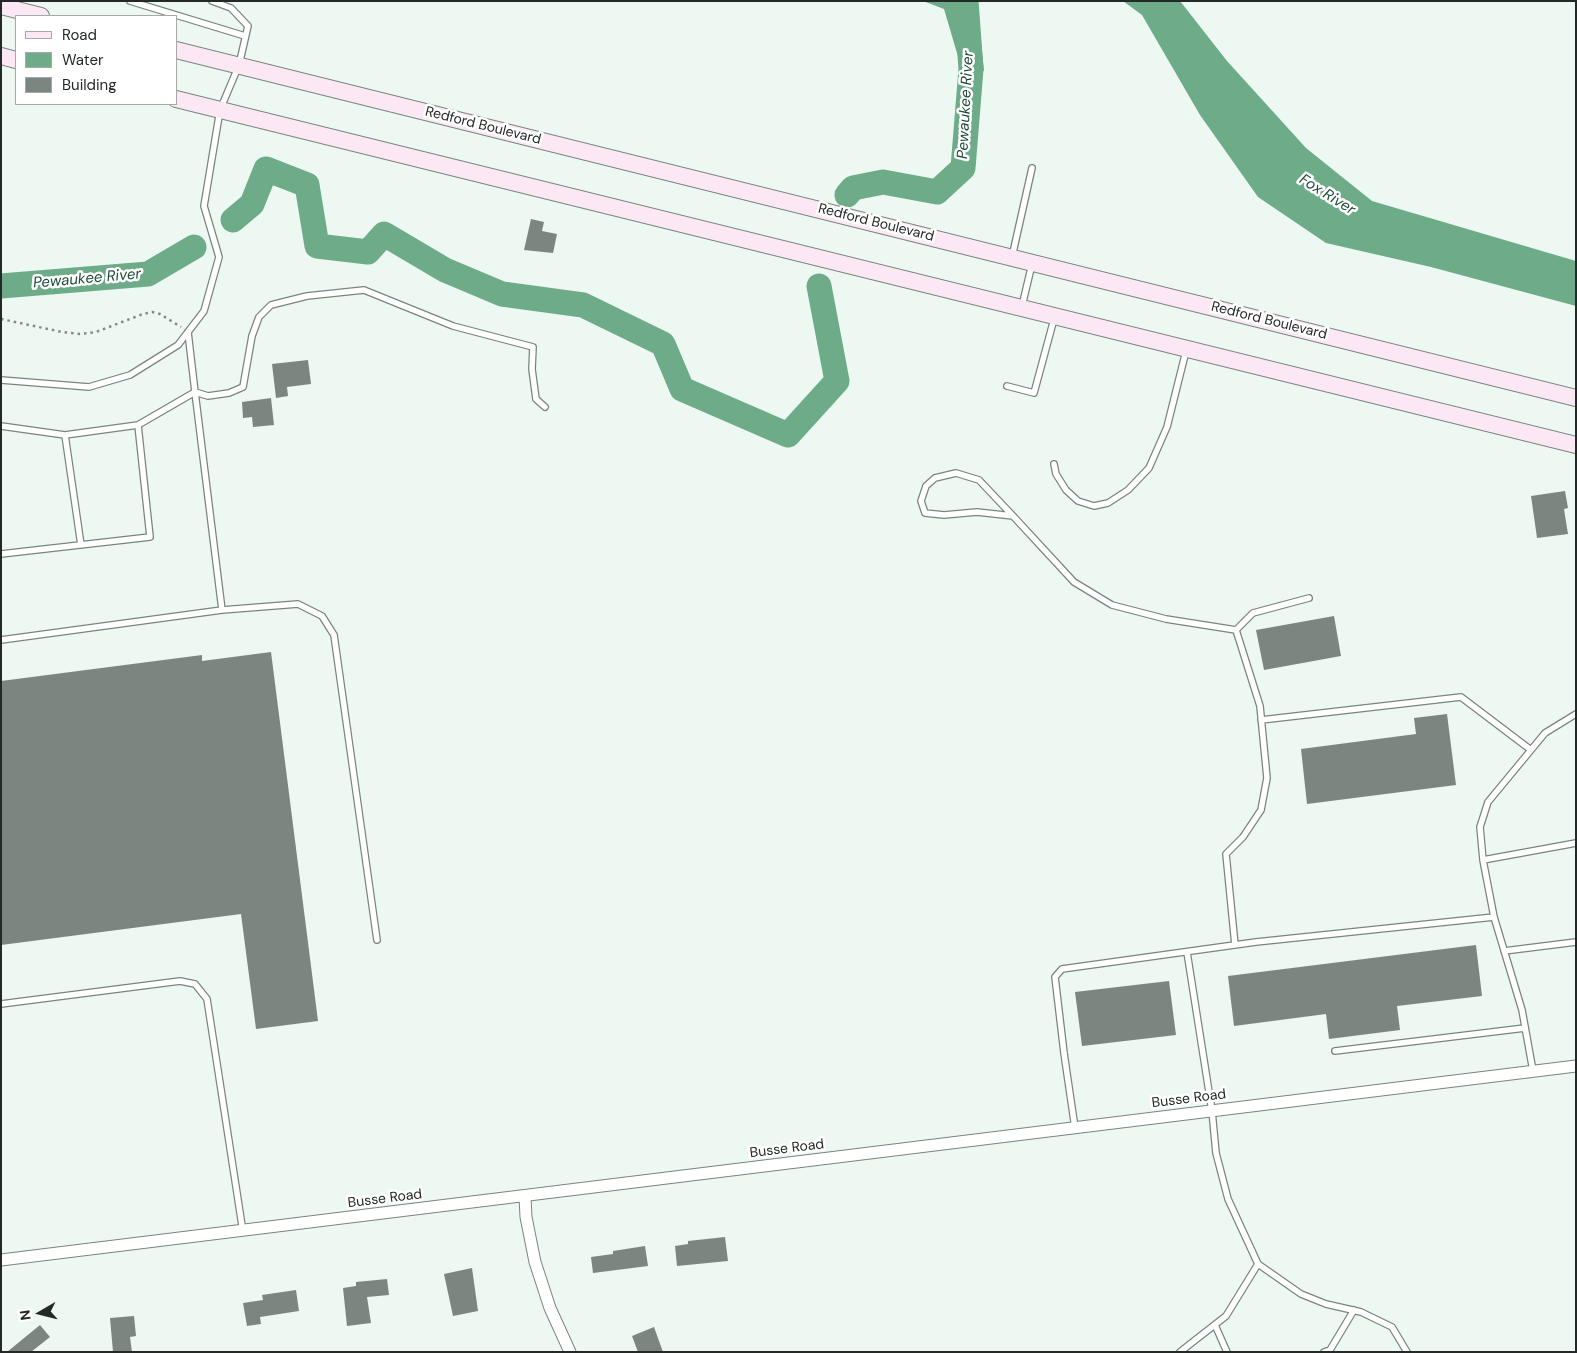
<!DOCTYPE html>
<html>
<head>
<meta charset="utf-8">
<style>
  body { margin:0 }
  #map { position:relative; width:1577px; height:1353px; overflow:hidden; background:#ecf8f1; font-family:"DM Sans",sans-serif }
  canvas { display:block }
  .frame { position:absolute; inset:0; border:2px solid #242826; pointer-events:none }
  .legend { position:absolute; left:15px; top:15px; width:162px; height:90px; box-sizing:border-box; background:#fff; border:1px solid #a7a9a8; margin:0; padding:6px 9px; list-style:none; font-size:15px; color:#242826 }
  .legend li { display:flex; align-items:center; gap:10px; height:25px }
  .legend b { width:25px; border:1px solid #a7a9a8 }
  .north { position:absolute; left:15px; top:1288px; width:50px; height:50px; -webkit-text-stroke:4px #fff; paint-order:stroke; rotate:262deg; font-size:14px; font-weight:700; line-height:20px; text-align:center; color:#242826 }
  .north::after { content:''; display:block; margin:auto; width:18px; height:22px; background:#242826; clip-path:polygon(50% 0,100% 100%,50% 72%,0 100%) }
</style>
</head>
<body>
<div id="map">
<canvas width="1577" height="1353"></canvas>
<div class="frame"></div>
<ul class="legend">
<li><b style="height:6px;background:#fce8f5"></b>Road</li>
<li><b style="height:14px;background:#6dab89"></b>Water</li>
<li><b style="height:14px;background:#7c8680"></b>Building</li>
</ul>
<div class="north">N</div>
</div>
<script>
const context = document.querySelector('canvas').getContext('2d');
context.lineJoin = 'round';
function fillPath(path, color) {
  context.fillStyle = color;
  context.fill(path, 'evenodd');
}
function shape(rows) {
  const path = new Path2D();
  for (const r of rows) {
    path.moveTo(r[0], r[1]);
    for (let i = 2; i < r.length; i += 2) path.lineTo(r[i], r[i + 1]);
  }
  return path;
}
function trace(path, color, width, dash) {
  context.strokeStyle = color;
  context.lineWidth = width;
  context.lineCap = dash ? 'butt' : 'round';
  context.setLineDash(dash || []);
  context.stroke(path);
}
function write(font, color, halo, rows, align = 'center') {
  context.font = font + ' "DM Sans",sans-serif';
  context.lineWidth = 5;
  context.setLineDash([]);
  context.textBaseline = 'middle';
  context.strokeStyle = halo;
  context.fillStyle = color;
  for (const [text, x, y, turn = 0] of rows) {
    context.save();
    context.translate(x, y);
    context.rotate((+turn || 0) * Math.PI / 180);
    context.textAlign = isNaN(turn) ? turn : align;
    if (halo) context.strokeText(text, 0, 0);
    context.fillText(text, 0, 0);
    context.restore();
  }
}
const water = shape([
  [923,1,977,1,984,71,962,70,944,9],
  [1123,1,1180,1,1227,61,1306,148,1372,201,1576,261,1576,306,1431,267,1326,243,1258,197,1200,115,1142,15]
]);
const river = shape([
  [847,195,853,188,883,182,937,192,963,168,971,69,966,1],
  [233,220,252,204,266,169,307,185,317,246,368,252,384,234,445,270,502,294,583,305,663,344,682,389,788,435,837,381,819,286],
  [1,286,148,274,194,247]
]);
const building = shape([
  [531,219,544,222,542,231,557,234,553,253,524,250],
  [308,360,311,384,287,387,288,396,276,398,272,364],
  [271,398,274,425,253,427,252,417,243,418,242,402],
  [1565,491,1568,508,1564,509,1568,534,1537,538,1531,496],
  [1334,616,1341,656,1264,670,1256,630],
  [271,652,318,1021,256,1029,241,914,1,945,1,681,202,655,202,661],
  [1447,714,1456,785,1307,804,1301,749,1416,734,1414,718],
  [1476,945,1482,996,1397,1006,1400,1030,1329,1039,1326,1014,1234,1026,1228,976],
  [1169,981,1176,1035,1082,1046,1075,992],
  [725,1237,728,1261,677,1266,675,1246,688,1244,688,1241],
  [645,1246,648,1266,593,1273,591,1257,613,1254,613,1251],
  [472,1268,478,1311,453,1316,444,1274],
  [387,1279,389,1295,367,1297,371,1323,347,1326,343,1288,356,1286,356,1282],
  [296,1290,299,1311,260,1317,261,1324,247,1326,243,1303,263,1300,262,1295],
  [134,1316,136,1336,130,1337,132,1352,113,1352,110,1318],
  [40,1325,50,1337,31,1352,7,1352],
  [654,1327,663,1352,638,1352,632,1336]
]);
const path = shape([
  [1,319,62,332,80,334,96,332,143,314,152,312,160,314,181,327]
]);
const service = shape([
  [130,1,245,36],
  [1012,257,1032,168],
  [1022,306,1032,264],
  [188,332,195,392,208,396,229,393,243,387,252,336,259,317,271,305,307,296,364,290,453,326,533,347,532,369,536,399,545,407],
  [1,380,89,387,130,375,178,345,204,311,219,257,204,206,220,110,239,65,248,26,231,8,212,1],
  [1007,386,1034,393,1054,319],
  [1,426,65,435,138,425],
  [65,435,81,545],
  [1054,464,1056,474,1066,490,1078,501,1094,506,1108,503,1128,490,1149,468,1167,427,1186,351],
  [1013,516,977,512,944,515,925,513,921,501,926,486,935,478,956,473,979,480,1013,516,1074,582,1112,605,1166,619,1236,630],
  [1,554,150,537,138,425,195,392,222,610,1,640],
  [222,610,298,604,322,616,334,635,377,940],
  [1261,720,1461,697,1531,750],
  [1483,860,1576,843],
  [1494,917,1522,1010,1533,1071],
  [1235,945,1226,854,1243,837,1261,810,1267,778,1260,706,1236,630,1253,613,1309,598],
  [1504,951,1576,942],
  [1187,952,1212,1111,1216,1153,1228,1199,1258,1264,1301,1294,1326,1304,1361,1312,1392,1327,1407,1352],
  [1,1004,180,981,195,984,207,999,243,1232],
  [1335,1051,1525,1028],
  [1075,1128,1064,1053,1055,977,1062,969,1256,942,1494,917,1483,860,1480,827,1488,802,1545,733,1576,714],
  [1215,1325,1227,1352],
  [1180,1352,1226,1316,1258,1264],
  [1324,1352,1330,1350,1354,1310]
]);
const minor = shape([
  [525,1197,526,1217,535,1262,550,1308,570,1352],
  [1,1260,1576,1066]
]);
const secondary = shape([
  [1,6,41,16],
  [176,50,1576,398],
  [1,56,16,60],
  [176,99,1576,445]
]);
const streetNames = [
  ["Redford Boulevard",483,126,14],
  ["Redford Boulevard",876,223,14],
  ["Redford Boulevard",1269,321,14],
  ["Busse Road",1189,1099,-7],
  ["Busse Road",787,1149,-7],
  ["Busse Road",385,1199,-7]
];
const waterNames = [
  ["Pewaukee River",966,105,-87],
  ["Fox River",1327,195,32],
  ["Pewaukee River",87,279,-5]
];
fillPath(water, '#6dab89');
trace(river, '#6dab89', 25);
fillPath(building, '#7c8680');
trace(service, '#7b857f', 8);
trace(minor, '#7b857f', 13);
trace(secondary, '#7b857f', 18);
trace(path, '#838b86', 2.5, [2.5, 4]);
trace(service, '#fff', 5.5);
trace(minor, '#fff', 11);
trace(secondary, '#fce8f5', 16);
write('14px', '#242826', '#fff', streetNames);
write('italic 15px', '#1c4c35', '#fff', waterNames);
</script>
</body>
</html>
